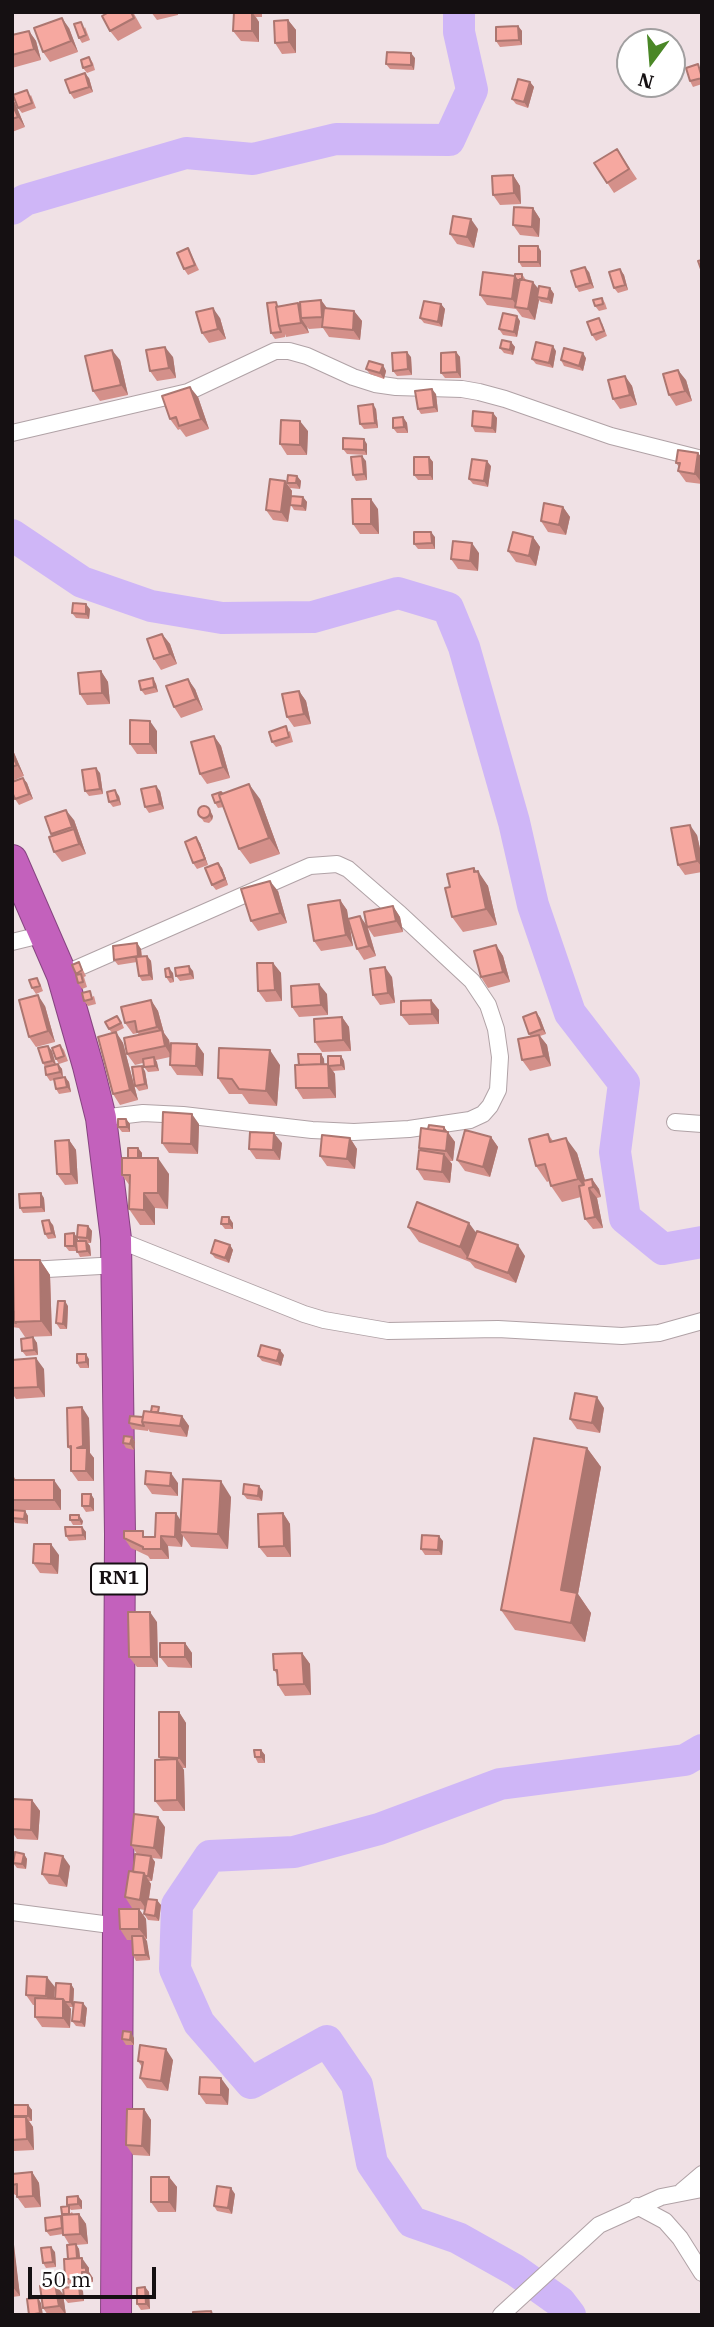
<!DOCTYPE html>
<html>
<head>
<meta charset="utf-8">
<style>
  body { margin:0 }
  #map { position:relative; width:714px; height:2327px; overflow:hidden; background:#f0e1e5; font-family:"IBM Plex Serif",serif }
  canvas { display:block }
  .frame { position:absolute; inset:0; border:14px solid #151012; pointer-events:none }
  .north { position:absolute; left:616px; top:28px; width:70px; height:70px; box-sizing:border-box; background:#fff; border:2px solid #a19fa0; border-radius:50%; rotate:196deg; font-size:19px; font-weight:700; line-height:28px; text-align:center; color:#151012 }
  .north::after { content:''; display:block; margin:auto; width:24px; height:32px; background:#4a8726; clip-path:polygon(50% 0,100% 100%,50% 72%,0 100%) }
  .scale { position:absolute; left:28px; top:2267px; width:128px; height:32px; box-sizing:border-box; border:4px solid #151012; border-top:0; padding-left:9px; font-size:21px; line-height:24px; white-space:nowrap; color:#151012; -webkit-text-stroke:5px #fff; paint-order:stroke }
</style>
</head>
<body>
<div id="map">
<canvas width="714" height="2327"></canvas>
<div class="frame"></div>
<div class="north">N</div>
<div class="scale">50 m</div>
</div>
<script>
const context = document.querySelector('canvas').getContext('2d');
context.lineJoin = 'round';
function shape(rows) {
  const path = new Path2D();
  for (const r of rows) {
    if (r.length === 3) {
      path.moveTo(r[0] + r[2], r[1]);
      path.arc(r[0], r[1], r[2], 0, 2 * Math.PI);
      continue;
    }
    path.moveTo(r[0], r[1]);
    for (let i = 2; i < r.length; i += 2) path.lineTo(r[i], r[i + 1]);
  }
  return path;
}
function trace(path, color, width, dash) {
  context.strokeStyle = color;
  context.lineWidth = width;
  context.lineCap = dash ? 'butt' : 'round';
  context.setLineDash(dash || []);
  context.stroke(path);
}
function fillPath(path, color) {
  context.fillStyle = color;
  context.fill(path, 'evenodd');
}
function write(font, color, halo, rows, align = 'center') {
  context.font = font + ' "IBM Plex Serif",serif';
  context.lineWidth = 6;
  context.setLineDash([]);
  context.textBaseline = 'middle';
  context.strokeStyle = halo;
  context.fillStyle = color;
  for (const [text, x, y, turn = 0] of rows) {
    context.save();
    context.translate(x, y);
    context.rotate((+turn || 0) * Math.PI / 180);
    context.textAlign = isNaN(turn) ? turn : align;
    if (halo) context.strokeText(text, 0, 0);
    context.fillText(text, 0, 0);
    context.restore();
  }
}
const river = shape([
  [12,209,25,200,186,153,253,159,336,139,449,140,472,90,459,32,459,12],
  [12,535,82,582,151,606,222,618,313,617,398,593,448,608,464,647,514,822,533,905,570,1013,624,1083,615,1152,625,1218,663,1249,702,1242],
  [570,2315,560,2302,515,2270,458,2238,412,2222,372,2163,357,2085,327,2041,251,2083,199,2023,175,1969,177,1905,210,1856,294,1852,379,1829,500,1784,685,1760,702,1750]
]);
const street = shape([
  [12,433,188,392,275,351,289,351,307,356,353,377,375,384,396,387,462,389,479,392,505,399,611,436,702,459],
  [12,942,45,934],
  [64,974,310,866,337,864,348,869,400,914,472,981,488,1005,496,1029,500,1057,498,1090,490,1106,483,1114,470,1120,409,1129,354,1132,312,1130,183,1115,143,1113,101,1118],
  [675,1122,702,1124],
  [116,1239,304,1314,324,1320,388,1331,498,1329,622,1336,659,1333,702,1321],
  [12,1271,118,1265],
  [12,1912,118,1926],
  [682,2191,702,2174],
  [637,2206,665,2221,680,2238,702,2273],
  [501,2315,599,2225,661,2197,702,2189]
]);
const highway = shape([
  [12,860,62,975,88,1066,101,1118,116,1239,120,1534,116,2315]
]);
const wall = shape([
  [133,12,142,28,118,41,110,31],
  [151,12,178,12,178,15,157,20],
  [234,12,262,12,262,17,256,17,259,22,259,42,241,41,233,31],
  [288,20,296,30,296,53,282,54,275,43],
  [518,26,522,31,522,45,500,47,496,41],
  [85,27,90,40,82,43,79,38],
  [69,28,78,52,50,62,43,52],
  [29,31,36,41,41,60,12,68,12,35],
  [89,57,93,63,95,70,87,73,83,68],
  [415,58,414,70,390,69,386,64],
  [702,69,702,84,693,87,690,81],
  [89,78,93,92,74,99,70,93],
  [530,82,534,87,528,108,516,104,512,99],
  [31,95,36,108,22,113,18,108],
  [12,98,15,103,25,127,12,132],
  [617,149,637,179,614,193,594,163],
  [513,175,520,186,521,204,500,205,493,195],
  [533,208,540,219,539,237,520,235,513,225],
  [478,229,474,248,457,244,450,234],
  [188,248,199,270,188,275,184,269],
  [541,251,541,267,522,267,519,262],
  [620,269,624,275,628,290,618,293,614,288],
  [589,272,594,288,579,292,576,287],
  [522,274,526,280,539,289,550,288,554,294,552,304,541,302,539,300,535,320,522,317,516,309,487,305,480,295,515,277],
  [602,298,605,303,607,309,599,311,595,306],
  [321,300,327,308,354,311,362,321,360,340,329,337,323,328,309,329,307,327,309,333,286,337,285,334,285,337,275,339,271,333,279,306,301,307],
  [441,304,445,309,442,327,424,323,420,318],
  [220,318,226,339,209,343,202,333],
  [520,321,517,337,503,335,499,329],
  [602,323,607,336,596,341,592,335],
  [511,342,515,347,513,355,504,353,500,348],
  [556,351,553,368,536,364,532,359],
  [456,352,460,357,461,378,445,378,441,373],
  [173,357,176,378,157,381,150,371],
  [411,357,412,375,397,376,393,371],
  [586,358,583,371,564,366,561,360],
  [120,360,128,395,100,401,93,391],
  [383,365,386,371,384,379,370,374,366,369],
  [625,376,632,386,637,405,620,409,613,399],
  [686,380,692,401,676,406,669,395],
  [436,394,438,412,421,414,418,409],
  [198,397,209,429,186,437,180,429,178,430,170,419],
  [376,409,378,428,364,429,360,424],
  [493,413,497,418,496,433,475,432,472,426],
  [403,417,407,423,408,433,397,433,393,428],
  [308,431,307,455,287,455,280,444],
  [367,444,367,455,347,454,343,449],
  [698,453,702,458,702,484,686,482,678,471,679,467,676,463],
  [429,457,433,462,433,480,418,480,414,475],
  [366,461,367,480,356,481,353,475],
  [491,466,488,487,473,484,469,479],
  [297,476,301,481,300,489,290,488,287,483],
  [285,481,292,491,292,496,303,497,307,502,306,511,294,510,291,505,288,522,273,520,266,510],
  [563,507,570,517,566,535,548,532,541,521],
  [378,509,379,534,360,534,353,524],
  [435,537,435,549,418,549,414,544],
  [533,537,540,547,536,566,516,562,508,551],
  [479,553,478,571,458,569,451,559],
  [90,609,89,619,76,618,72,613],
  [162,634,170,644,177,664,161,670,154,659],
  [101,671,108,682,110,704,87,705,80,694],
  [153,678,156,684,158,692,145,695,141,690],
  [195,689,203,710,181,718,174,707],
  [299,691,306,701,311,724,294,727,287,717],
  [157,731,157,754,137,754,130,744],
  [290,731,293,742,276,747,272,742],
  [214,736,221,746,230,778,207,784,200,774],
  [12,748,24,776,12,781],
  [100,773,103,794,89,796,85,791],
  [23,778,27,783,33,799,19,805,15,799],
  [160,791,164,809,149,813,145,807],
  [222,793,260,799,280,854,250,864,239,849,224,807,218,808,215,803],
  [119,796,121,805,113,807,109,802],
  [198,813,213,816,212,820,209,823,204,822],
  [74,820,86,854,62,862,54,852,53,836,51,834],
  [697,835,702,858,702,872,685,875,678,865],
  [200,843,208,865,197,869,193,863],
  [218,863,222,868,228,885,216,890,212,885],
  [474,868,488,886,497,925,463,932,452,917,450,887],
  [278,891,287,923,258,931,251,921],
  [340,900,347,910,348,919,360,916,366,925,393,906,400,917,403,932,374,937,368,928,376,956,364,960,357,949,349,924,353,946,321,951,314,941],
  [137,943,141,949,142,957,147,956,151,961,153,980,142,981,139,976,137,962,118,965,114,960],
  [496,945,503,956,510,982,488,988,481,977],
  [79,962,86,976,84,977,87,987,82,989,78,983,77,975,72,965],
  [273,963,281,973,282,1001,266,1002,258,991],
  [193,971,194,979,180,981,176,976],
  [173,973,174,982,170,983,166,977],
  [392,977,395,1003,380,1005,373,995],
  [40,983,43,991,36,994,32,988],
  [327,994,328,1015,299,1017,292,1007],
  [94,996,96,1004,88,1006,84,1001],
  [151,1000,158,1011,164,1033,169,1040,171,1049,197,1044,204,1054,203,1076,177,1075,170,1065,170,1057,156,1060,159,1071,148,1072,144,1067,143,1063,135,1065,127,1054,139,1035,138,1033,133,1034,125,1023],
  [431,1000,439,1010,439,1024,409,1025,401,1015],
  [45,1006,55,1042,36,1047,29,1037],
  [536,1012,540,1018,546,1034,540,1036,547,1045,551,1066,530,1071,522,1060,531,1037,529,1034],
  [342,1017,349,1027,351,1051,322,1052,315,1042],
  [121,1021,124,1028,116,1032,123,1043,138,1100,120,1105,113,1094,112,1033,109,1029],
  [60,1045,64,1050,68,1061,59,1064,56,1059],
  [48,1046,52,1051,56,1064,58,1064,62,1069,63,1077,65,1077,69,1082,71,1092,59,1094,56,1089,54,1080,50,1081,46,1075,45,1067,43,1063],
  [321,1054,324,1059,324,1064,328,1064,341,1056,344,1061,345,1070,333,1071,335,1074,336,1098,303,1099,296,1088,299,1065],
  [280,1065,277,1106,249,1104,242,1094,229,1094,218,1078],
  [145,1071,148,1089,139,1091,135,1086],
  [126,1119,130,1124,130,1132,122,1132,118,1127],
  [199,1124,198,1154,169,1153,162,1143],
  [444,1127,455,1142,453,1161,450,1161,452,1164,450,1183,424,1180,417,1169,421,1151,419,1148,428,1129],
  [548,1134,553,1141,577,1153,585,1180,592,1179,599,1189,601,1197,597,1198,603,1228,593,1229,585,1219,581,1197,562,1202,551,1186,549,1181,547,1182,536,1166],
  [491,1137,498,1147,490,1177,465,1171,457,1160],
  [350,1138,357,1149,355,1169,327,1166,320,1156],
  [69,1140,76,1150,78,1184,65,1185,57,1174],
  [282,1143,280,1160,256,1159,249,1149],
  [138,1148,142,1153,142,1158,169,1174,168,1209,155,1208,155,1225,140,1225,129,1209,130,1186,122,1175,128,1158],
  [44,1198,45,1212,23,1213,20,1208],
  [233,1223,233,1229,225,1229,221,1224],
  [53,1225,56,1238,48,1239,45,1234],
  [88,1226,92,1231,91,1243,88,1243,90,1246,91,1256,80,1257,77,1251,69,1251,65,1246,74,1233,78,1239,78,1241,80,1241,77,1237],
  [408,1227,476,1232,525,1256,516,1283,475,1268,470,1262,419,1242],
  [230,1245,233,1250,229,1263,215,1258,211,1253],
  [40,1260,50,1275,52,1336,25,1337,19,1328,12,1327,12,1311,14,1311,12,1273],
  [68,1306,67,1329,60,1329,56,1323],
  [33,1337,37,1343,38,1355,26,1356,22,1351],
  [284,1355,281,1366,262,1361,258,1356],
  [89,1359,89,1368,80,1368,77,1363],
  [12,1360,44,1369,45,1397,16,1399,12,1393],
  [604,1408,600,1433,577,1429,570,1419],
  [163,1412,182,1416,189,1426,187,1437,150,1432,148,1429,148,1431,132,1429,129,1423,143,1417],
  [89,1418,90,1453,94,1458,94,1481,78,1481,71,1471,71,1451,68,1447],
  [132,1437,135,1442,134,1450,126,1448,123,1443],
  [587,1448,601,1467,578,1594,591,1613,585,1642,515,1630,501,1610],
  [12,1474,16,1480,61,1490,61,1510,21,1510,25,1511,28,1516,28,1524,15,1523,12,1519],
  [178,1483,178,1496,152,1494,145,1484],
  [263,1491,262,1501,247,1499,243,1494],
  [91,1494,94,1499,94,1511,86,1512,82,1506],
  [231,1497,228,1549,191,1547,183,1536,182,1547,168,1546,169,1559,150,1559,148,1556,131,1548,124,1538,155,1537,181,1520],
  [283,1513,290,1524,291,1557,267,1557,259,1547],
  [70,1520,83,1521,82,1525,73,1525],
  [82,1527,86,1532,86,1540,69,1541,66,1536],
  [443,1541,442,1555,425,1555,421,1549],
  [59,1555,58,1574,40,1573,33,1563],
  [157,1622,158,1667,137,1667,129,1657],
  [185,1643,192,1653,192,1668,168,1667,160,1657],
  [302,1653,310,1664,311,1695,285,1696,278,1685,278,1676,274,1670],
  [179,1712,186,1723,186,1768,182,1768,184,1770,185,1811,163,1811,155,1801,161,1760,159,1757],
  [261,1750,265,1755,265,1763,258,1763,255,1757],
  [12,1799,32,1800,40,1811,38,1840,17,1839,12,1832],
  [165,1827,162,1859,152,1858,155,1862,152,1881,149,1881,151,1884,149,1899,161,1905,159,1921,148,1920,144,1914,145,1910,132,1908,125,1897,133,1872,137,1854,131,1845],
  [24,1854,27,1859,26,1869,17,1868,13,1863],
  [70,1866,67,1887,49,1884,42,1874],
  [139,1909,146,1919,147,1939,146,1939,150,1960,136,1961,133,1955,132,1940,127,1940,120,1929],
  [71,1984,74,1989,73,2007,69,2007,71,2009,70,2028,42,2027,35,2017,35,2005,33,2005,26,1995,55,1987,54,1999,55,1999],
  [87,2008,85,2027,76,2026,72,2021],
  [134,2038,134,2045,126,2045,122,2039],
  [173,2060,168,2091,147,2088,140,2078,142,2067,138,2061],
  [229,2089,228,2105,206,2104,199,2094],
  [12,2105,28,2105,32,2110,32,2121,29,2121,33,2127,34,2150,14,2151,12,2149],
  [144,2109,151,2120,150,2156,133,2155,126,2145],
  [32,2172,39,2183,41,2207,25,2208,17,2197,17,2195,15,2195,12,2191,12,2174],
  [169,2177,177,2187,176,2212,158,2212,151,2202],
  [235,2194,232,2214,217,2211,214,2206],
  [78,2196,82,2201,82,2209,71,2210,67,2205],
  [72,2212,73,2214,79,2214,86,2224,88,2244,76,2245,79,2249,80,2258,89,2268,89,2272,93,2278,93,2282,89,2282,89,2289,81,2289,84,2301,68,2303,64,2298,70,2287,65,2279,69,2244,63,2234,50,2236,46,2231],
  [12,2234,20,2296,12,2297],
  [55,2252,56,2267,46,2268,43,2263],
  [145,2287,149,2292,150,2309,141,2310,137,2304],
  [63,2294,66,2315,48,2315,43,2308]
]);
const shadedWall = shape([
  [252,12,259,22,259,42,252,31],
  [62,18,69,28,78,52,71,41],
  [288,20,296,30,296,53,289,42],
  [518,26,522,31,522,45,519,40],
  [29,31,36,41,41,60,34,49],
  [411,53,415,58,414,70,411,65],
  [85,73,89,78,93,92,89,87],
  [530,82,534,87,528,108,524,102],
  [12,98,15,103,25,127,18,117,12,103],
  [513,175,520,186,521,204,514,193],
  [533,208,540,219,539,237,532,227],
  [471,219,478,229,474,248,467,237],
  [538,246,541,251,541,267,538,262],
  [585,267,589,272,594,288,590,283],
  [620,269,624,275,628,290,625,285],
  [515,276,522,287,518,307,512,299],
  [533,282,541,292,537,297,539,300,535,320,528,309],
  [550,288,554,294,552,304,548,299],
  [321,300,329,311,322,317],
  [298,303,305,313,301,318,307,327,309,333,301,323],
  [441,304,445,309,442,327,438,322],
  [213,308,220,318,226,339,218,329],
  [354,311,362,321,360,340,353,330],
  [517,316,520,321,517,337,514,332],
  [511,342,515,347,513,355,510,350],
  [553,346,556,351,553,368,549,363],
  [165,347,173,357,176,378,169,368],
  [112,350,120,360,128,395,121,385],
  [407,352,411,357,412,375,408,369],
  [456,352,460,357,461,378,457,372],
  [583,353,586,358,583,371,579,366],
  [383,365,386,371,384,379,380,373],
  [678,370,686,380,692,401,685,391],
  [625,376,632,386,637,405,630,395],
  [190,387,198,397,209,429,201,419],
  [432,389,436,394,438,412,434,407],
  [373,404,376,409,378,428,375,423],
  [493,413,497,418,496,433,492,428],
  [403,417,407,423,408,433,404,427],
  [300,421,308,431,307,455,300,445],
  [364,439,367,444,367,455,364,450],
  [698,453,702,458,702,483,695,474],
  [362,456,366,461,367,480,364,474],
  [429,457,433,462,433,480,430,475],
  [487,461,491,466,488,487,484,481],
  [297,476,301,481,300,489,296,483],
  [285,481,292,491,288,522,281,512],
  [303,497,307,502,306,511,302,506],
  [371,499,378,509,379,534,371,524],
  [563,507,570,517,566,535,559,525],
  [431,532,435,537,435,549,432,543],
  [533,537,540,547,536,566,529,556],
  [472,543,479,553,478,571,470,561],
  [86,604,90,609,89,619,86,614],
  [162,634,170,644,177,664,170,654],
  [101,671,108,682,110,704,102,693],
  [153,678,156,684,158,692,154,687],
  [188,679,195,689,203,710,196,699],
  [299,691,306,701,311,724,304,714],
  [150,721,157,731,157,754,150,744],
  [214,736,221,746,230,778,223,767],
  [12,748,24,776,17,765,12,755],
  [96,768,100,773,103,794,100,789],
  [23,778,27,783,33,799,29,794],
  [249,784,260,799,280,854,269,838],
  [156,786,160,791,164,809,160,804],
  [115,790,119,796,121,805,118,800],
  [66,810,74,820,86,854,79,844],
  [210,810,213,816,212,820,209,815],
  [690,825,697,835,702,858,702,867,697,861],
  [196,837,200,843,208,865,205,859],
  [218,863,222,868,228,885,225,879],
  [474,868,479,876,478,871,488,886,497,925,486,909],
  [270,881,278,891,287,923,280,913],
  [340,900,347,910,353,946,346,935],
  [393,906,400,917,403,932,396,921],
  [360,916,367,926,376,956,369,946],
  [137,943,141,949,142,962,138,956],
  [496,945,503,956,510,982,503,972],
  [147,956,151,961,153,980,149,975],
  [273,963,281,973,282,1001,275,990],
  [189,966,193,971,194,979,190,974],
  [385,967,392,977,395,1003,388,993],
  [169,968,173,973,174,982,171,977],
  [319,984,327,994,328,1015,321,1005],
  [38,995,45,1006,55,1042,48,1031],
  [151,1000,158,1011,164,1033,169,1040,172,1057,165,1046,162,1034,157,1027],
  [431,1000,439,1010,439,1024,432,1014],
  [536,1012,540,1018,546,1034,542,1029],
  [342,1017,349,1027,351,1051,343,1040],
  [116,1032,123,1043,138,1100,130,1090],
  [539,1035,547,1045,551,1066,544,1056],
  [197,1044,204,1054,203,1076,196,1066],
  [48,1046,52,1051,56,1066,52,1061],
  [270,1050,280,1065,277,1106,266,1091],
  [321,1054,324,1059,325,1072,321,1067],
  [341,1056,344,1061,345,1070,341,1065],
  [154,1057,157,1062,159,1071,155,1066],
  [58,1064,62,1069,63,1078,60,1072],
  [328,1064,335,1074,336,1098,329,1088],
  [142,1066,145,1071,148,1089,145,1084],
  [65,1077,69,1082,71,1092,67,1087],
  [192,1114,199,1124,198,1154,191,1144],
  [126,1119,130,1124,130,1132,127,1127],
  [444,1127,455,1142,453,1161,446,1151,444,1135],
  [274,1133,282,1143,280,1160,273,1150],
  [491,1137,498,1147,490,1177,483,1167],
  [350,1138,357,1149,355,1169,347,1159],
  [566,1138,577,1153,589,1194,578,1179],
  [69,1140,76,1150,78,1184,71,1174],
  [138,1148,142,1153,142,1163,138,1158],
  [444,1154,452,1164,450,1183,442,1172],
  [158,1158,169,1174,168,1209,158,1193],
  [592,1179,599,1189,601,1197,593,1187],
  [589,1188,597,1198,603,1228,595,1217],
  [41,1193,44,1198,45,1212,41,1207],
  [144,1193,155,1208,155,1225,144,1210],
  [229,1217,233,1223,233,1229,229,1224],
  [49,1220,53,1225,56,1238,52,1233],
  [469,1223,480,1238,468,1258,460,1247],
  [88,1226,92,1231,91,1243,87,1238],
  [74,1233,78,1239,78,1251,74,1246],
  [86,1241,90,1246,91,1256,87,1251],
  [230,1245,233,1250,229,1263,225,1258],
  [518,1245,525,1256,516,1283,508,1273],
  [40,1260,50,1275,52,1336,41,1321],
  [65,1301,68,1306,67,1329,63,1324],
  [33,1337,37,1343,38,1355,34,1350],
  [280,1350,284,1355,281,1366,277,1361],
  [86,1354,89,1359,89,1368,86,1362],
  [36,1358,44,1369,45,1397,38,1387],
  [597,1397,604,1408,600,1433,592,1423],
  [82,1407,89,1418,90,1453,94,1458,94,1481,86,1471,87,1451,83,1446],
  [182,1416,189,1426,187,1437,180,1426],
  [132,1437,135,1442,134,1450,130,1444],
  [587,1448,601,1467,578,1594,591,1613,585,1642,571,1623,561,1590],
  [171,1473,178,1483,178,1496,170,1486],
  [54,1480,61,1490,61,1510,54,1500],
  [221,1481,231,1497,228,1549,218,1534],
  [259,1486,263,1491,262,1501,258,1496],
  [91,1494,94,1499,94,1511,90,1506],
  [25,1511,28,1516,28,1524,24,1519],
  [176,1513,183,1524,180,1532,183,1536,182,1547,175,1537],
  [283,1513,290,1524,291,1557,284,1546],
  [79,1515,83,1521,82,1525,79,1520],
  [82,1527,86,1532,86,1540,83,1535],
  [161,1536,168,1546,169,1559,161,1549],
  [439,1536,443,1541,442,1555,438,1550],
  [51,1544,59,1555,58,1574,51,1564],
  [150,1612,157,1622,158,1667,151,1657],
  [185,1643,192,1653,192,1668,185,1657],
  [302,1653,310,1664,311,1695,304,1684],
  [179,1712,186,1723,186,1768,179,1758],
  [261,1750,265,1755,265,1763,261,1757],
  [177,1759,184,1770,185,1811,177,1800],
  [32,1800,40,1811,38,1840,31,1830],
  [158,1817,165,1827,162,1859,154,1848],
  [24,1854,27,1859,26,1869,22,1864],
  [63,1856,70,1866,67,1887,59,1876],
  [151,1856,155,1862,152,1881,148,1876],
  [144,1873,151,1884,147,1910,140,1900],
  [12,1877,14,1880,12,1897],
  [157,1900,161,1905,159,1921,155,1916],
  [139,1909,146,1919,147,1939,139,1929],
  [143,1936,147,1941,150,1960,146,1955],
  [47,1977,55,1987,53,2006,46,1996],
  [71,1984,74,1989,73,2007,70,2002],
  [63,1999,71,2009,70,2028,63,2018],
  [83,2003,87,2008,85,2027,81,2022],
  [131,2032,134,2038,134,2045,130,2040],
  [166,2049,173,2060,168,2091,161,2081],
  [221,2078,229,2089,228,2105,221,2095],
  [28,2105,32,2110,32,2121,28,2116],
  [144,2109,151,2120,150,2156,142,2146],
  [26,2117,33,2127,34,2150,27,2139],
  [32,2172,39,2183,41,2207,33,2196],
  [169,2177,177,2187,176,2212,169,2202],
  [231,2188,235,2194,232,2214,228,2208],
  [78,2196,82,2201,82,2209,78,2204],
  [79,2214,86,2224,88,2244,80,2234],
  [12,2234,13,2236,20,2296,12,2286],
  [76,2244,79,2249,81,2266,77,2261],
  [51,2247,55,2252,56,2267,53,2262],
  [82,2258,89,2268,89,2272,93,2278,93,2282,82,2268],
  [82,2272,89,2282,89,2289,82,2279],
  [55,2284,63,2294,66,2315,59,2306],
  [79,2286,83,2291,84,2301,80,2296],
  [145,2287,149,2292,150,2309,146,2304],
  [38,2298,41,2303,43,2315,40,2313]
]);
const building = shape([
  [109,12,131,12,134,18,110,31,102,16,109,12],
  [234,12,252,12,252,31,233,31,234,12],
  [62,18,71,41,43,52,34,28,62,18],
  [288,20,289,42,275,43,274,21,288,20],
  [81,22,86,35,79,38,74,24,81,22],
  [518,26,519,40,496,41,496,27,518,26],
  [29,31,34,49,12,55,12,35,29,31],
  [387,52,411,53,411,65,386,64,387,52],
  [89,57,92,65,83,68,81,60,89,57],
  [698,64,702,78,690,81,686,68,698,64],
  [85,73,89,87,70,93,65,80,85,73],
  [518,79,530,82,524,102,512,99,518,79],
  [27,90,32,103,18,108,13,95,27,90],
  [12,103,18,117,12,119,12,103],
  [617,149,629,169,607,183,594,163,617,149],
  [513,175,514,193,493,195,492,176,513,175],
  [514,207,533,208,532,227,513,225,514,207],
  [453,216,471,219,467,237,450,234,453,216],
  [519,246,538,246,538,262,519,262,519,246],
  [188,248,195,265,184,269,177,253,188,248],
  [702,260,702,272,698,261,702,260],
  [585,267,590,283,576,287,571,271,585,267],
  [620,269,625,285,614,288,609,272,620,269],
  [483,272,515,276,512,299,480,295,483,272],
  [515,274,522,274,522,280,517,280,515,277,515,274],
  [520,279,533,282,528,309,515,307,520,279],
  [539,286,550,288,548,299,537,297,539,286],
  [602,298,603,304,595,306,593,300,602,298],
  [321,300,322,317,301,318,300,302,321,300],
  [424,301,441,304,438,322,420,318,424,301],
  [276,302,277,306,276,307,279,326,281,332,271,333,267,303,276,302],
  [298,303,301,323,279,326,276,307,298,303],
  [213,308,218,329,202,333,196,312,213,308],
  [324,308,354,311,353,330,322,327,324,308],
  [503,313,517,316,514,332,499,329,503,313],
  [599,318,604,331,592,335,587,322,599,318],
  [502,340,511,342,510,350,500,348,502,340],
  [536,342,553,346,549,363,532,359,536,342],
  [165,347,169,368,150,371,146,350,165,347],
  [564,348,583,353,579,366,561,360,564,348],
  [112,350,121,385,93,391,85,356,112,350],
  [407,352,408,369,393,371,392,353,407,352],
  [456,352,457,372,441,373,441,353,456,352],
  [369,361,383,365,380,373,366,369,369,361],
  [678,370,685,391,669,395,663,374,678,370],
  [625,376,630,395,613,399,608,380,625,376],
  [190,387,201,419,179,426,176,417,170,419,162,396,190,387],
  [432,389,434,407,418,409,415,391,432,389],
  [373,404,375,423,360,424,358,406,373,404],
  [473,411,493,413,492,428,472,426,473,411],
  [403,417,404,427,393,428,393,418,403,417],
  [281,420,300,421,300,445,280,444,281,420],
  [343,438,364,439,364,450,343,449,343,438],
  [678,450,698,453,695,474,678,471,680,463,676,463,678,450],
  [362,456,364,474,353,475,351,457,362,456],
  [414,457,429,457,430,475,414,475,414,457],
  [472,459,487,461,484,481,469,479,472,459],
  [288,475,297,476,296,483,287,483,288,475],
  [270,479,285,481,281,512,266,510,270,479],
  [291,496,303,497,302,506,290,505,291,496],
  [352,499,371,499,371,524,353,524,352,499],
  [544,503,563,507,559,525,541,521,544,503],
  [414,532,431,532,432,543,414,544,414,532],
  [513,532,533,537,529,556,508,551,513,532],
  [453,541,472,543,470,561,451,559,453,541],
  [73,603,86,604,86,614,72,613,73,603],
  [162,634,170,654,154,659,147,639,162,634],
  [101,671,102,693,80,694,78,673,101,671],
  [153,678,154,687,141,690,139,681,153,678],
  [188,679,196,699,174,707,166,686,188,679],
  [299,691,304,714,287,717,282,694,299,691],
  [130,720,150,721,150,744,130,744,130,720],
  [286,726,289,737,272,742,269,732,286,726],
  [214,736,223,767,200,774,191,742,214,736],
  [12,755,17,765,12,767,12,755],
  [96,768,100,789,85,791,82,770,96,768],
  [23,778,29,794,15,799,12,792,12,782,23,778],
  [249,784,269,838,239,849,219,795,249,784],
  [156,786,160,804,145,807,141,789,156,786],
  [115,790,118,800,109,802,107,792,115,790],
  [221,792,222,794,219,795,221,801,215,803,212,795,221,792],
  [204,812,6],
  [66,810,72,827,51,834,45,817,66,810],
  [690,825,697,861,678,865,671,828,690,825],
  [74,829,79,844,54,852,49,837,74,829],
  [196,837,205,859,193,863,185,842,196,837],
  [218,863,225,879,212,885,205,868,218,863],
  [474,868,474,872,478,871,486,909,452,917,445,888,450,887,447,874,474,868],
  [270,881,280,913,251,921,241,889,270,881],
  [340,900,346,935,314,941,308,905,340,900],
  [393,906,396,921,367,927,364,912,393,906],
  [360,916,369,946,357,949,348,919,360,916],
  [137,943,138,956,114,960,113,946,137,943],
  [496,945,503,972,481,977,474,951,496,945],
  [147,956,149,975,139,976,136,957,147,956],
  [79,962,82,970,76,974,72,965,79,962],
  [257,963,273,963,275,990,258,991,257,963],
  [189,966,190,974,176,976,175,968,189,966],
  [385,967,388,993,373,995,370,969,385,967],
  [169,968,171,977,166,977,165,969,169,968],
  [81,974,83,982,78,983,76,975,81,974],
  [37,978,40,986,32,988,29,980,37,978],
  [319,984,321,1005,292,1007,291,986,319,984],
  [90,991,92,999,84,1001,82,993,90,991],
  [38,995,48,1031,29,1037,19,1000,38,995],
  [151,1000,157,1027,137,1032,135,1021,125,1023,121,1007,151,1000],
  [431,1000,432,1014,401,1015,401,1001,431,1000],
  [536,1012,542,1029,529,1034,523,1017,536,1012],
  [117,1016,121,1023,109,1029,105,1022,117,1016],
  [342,1017,343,1040,315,1042,314,1019,342,1017],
  [162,1030,165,1046,127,1054,124,1038,162,1030],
  [116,1032,130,1090,113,1094,98,1037,116,1032],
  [539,1035,544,1056,522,1060,518,1039,539,1035],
  [171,1043,197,1044,196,1066,170,1065,171,1043],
  [60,1045,64,1056,56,1059,52,1048,60,1045],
  [48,1046,52,1061,43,1063,38,1048,48,1046],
  [219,1048,270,1050,266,1091,239,1089,232,1079,218,1078,219,1048],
  [298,1054,321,1054,321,1064,299,1065,298,1054],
  [328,1056,341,1056,341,1065,328,1066,328,1056],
  [154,1057,155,1066,144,1067,143,1059,154,1057],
  [58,1064,60,1072,46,1075,45,1067,58,1064],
  [328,1064,329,1088,296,1088,295,1065,328,1064],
  [142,1066,145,1084,135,1086,132,1067,142,1066],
  [65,1077,67,1087,56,1089,54,1079,65,1077],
  [163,1112,192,1114,191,1144,162,1143,163,1112],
  [118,1119,126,1119,127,1127,118,1127,118,1119],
  [429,1125,444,1127,444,1131,428,1129,429,1125],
  [421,1128,448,1132,446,1151,419,1148,421,1128],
  [465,1130,491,1137,483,1167,457,1160,465,1130],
  [250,1132,274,1133,273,1150,249,1149,250,1132],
  [548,1134,550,1142,566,1138,578,1179,551,1186,545,1164,536,1166,529,1139,548,1134],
  [322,1135,350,1138,347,1159,320,1156,322,1135],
  [69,1140,71,1174,57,1174,55,1141,69,1140],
  [128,1148,138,1148,138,1158,128,1158,128,1148],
  [419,1150,444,1154,442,1172,417,1169,419,1150],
  [122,1158,158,1158,158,1193,144,1193,144,1210,129,1209,130,1175,122,1175,122,1158],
  [592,1179,593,1187,589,1188,595,1217,585,1219,579,1186,584,1185,583,1181,592,1179],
  [41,1193,41,1207,20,1208,19,1194,41,1193],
  [417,1202,469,1223,460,1247,408,1227,417,1202],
  [222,1217,229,1217,229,1224,221,1224,222,1217],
  [49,1220,52,1233,45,1234,42,1221,49,1220],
  [78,1225,88,1226,87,1238,77,1237,78,1225],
  [477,1231,518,1245,508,1273,467,1258,477,1231],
  [74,1233,74,1246,65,1246,65,1234,74,1233],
  [215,1240,230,1245,225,1258,211,1253,215,1240],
  [76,1241,86,1241,87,1251,77,1252,76,1241],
  [13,1260,40,1260,41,1321,14,1322,13,1260],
  [58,1301,65,1301,63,1324,56,1323,58,1301],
  [12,1311,14,1311,14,1322,16,1323,12,1322,12,1311],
  [33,1337,34,1350,22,1351,21,1339,33,1337],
  [261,1345,280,1350,277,1361,258,1356,261,1345],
  [77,1354,86,1354,86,1362,77,1363,77,1354],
  [36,1358,38,1387,12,1388,12,1360,36,1358],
  [575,1393,597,1397,592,1423,570,1419,575,1393],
  [152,1406,159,1407,158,1412,151,1412,152,1406],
  [82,1407,83,1446,77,1448,87,1448,86,1471,71,1471,71,1446,68,1447,67,1408,82,1407],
  [144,1411,182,1416,180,1426,142,1422,144,1411],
  [130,1416,143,1417,142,1422,144,1426,129,1423,130,1416],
  [124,1436,132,1437,130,1444,123,1443,124,1436],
  [534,1438,587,1448,561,1590,577,1593,571,1623,501,1610,534,1438],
  [146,1471,171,1473,170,1486,145,1484,146,1471],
  [183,1479,221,1481,218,1534,180,1532,183,1479],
  [12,1480,54,1480,54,1500,12,1500,12,1480],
  [244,1484,259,1486,258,1496,243,1494,244,1484],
  [82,1494,91,1494,90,1506,82,1506,82,1494],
  [12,1510,25,1511,24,1519,12,1518,12,1510],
  [156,1513,176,1513,175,1537,161,1536,161,1549,143,1549,143,1547,124,1538,124,1531,143,1531,143,1537,155,1537,156,1513],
  [283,1513,284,1546,259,1547,258,1514,283,1513],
  [70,1515,79,1515,79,1520,70,1520,70,1515],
  [65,1527,82,1527,83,1535,66,1536,65,1527],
  [422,1535,439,1536,438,1550,421,1549,422,1535],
  [34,1544,51,1544,51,1564,33,1563,34,1544],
  [128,1612,150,1612,151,1657,129,1657,128,1612],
  [160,1643,185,1643,185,1657,160,1657,160,1643],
  [302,1653,304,1684,278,1685,277,1670,274,1670,273,1654,302,1653],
  [159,1712,179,1712,179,1758,159,1757,159,1712],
  [254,1750,261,1750,261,1757,255,1757,254,1750],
  [177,1759,177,1800,155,1801,155,1760,177,1759],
  [12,1799,32,1800,31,1830,12,1829,12,1799],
  [134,1814,158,1817,154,1848,131,1845,134,1814],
  [15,1852,24,1854,22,1864,13,1863,15,1852],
  [45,1853,63,1856,59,1876,42,1874,45,1853],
  [135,1854,151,1856,148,1876,145,1876,144,1873,133,1872,135,1854],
  [129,1871,144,1873,140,1900,125,1897,129,1871],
  [147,1899,157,1900,155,1916,144,1914,147,1899],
  [119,1909,139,1909,139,1929,120,1929,119,1909],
  [132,1936,143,1936,146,1955,133,1955,132,1936],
  [27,1976,47,1977,46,1996,26,1995,27,1976],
  [56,1983,71,1984,70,2002,65,2002,63,1999,55,1999,56,1983],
  [35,1998,63,1999,63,2018,35,2017,35,1998],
  [74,2002,83,2003,81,2022,72,2021,74,2002],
  [123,2031,131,2032,130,2040,122,2039,123,2031],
  [140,2045,166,2049,161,2081,140,2078,143,2062,138,2061,140,2045],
  [200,2077,221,2078,221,2095,199,2094,200,2077],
  [12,2105,28,2105,28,2116,12,2116,12,2105],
  [127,2109,144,2109,142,2146,126,2145,127,2109],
  [12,2117,26,2117,27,2139,12,2140,12,2117],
  [32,2172,33,2196,17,2197,17,2184,12,2185,12,2174,32,2172],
  [151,2177,169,2177,169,2202,151,2202,151,2177],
  [217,2186,231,2188,228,2208,214,2206,217,2186],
  [78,2196,78,2204,67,2205,67,2197,78,2196],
  [69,2206,69,2214,62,2214,61,2207,69,2206],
  [79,2214,80,2234,63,2235,62,2215,79,2214],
  [61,2216,62,2228,46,2231,45,2218,61,2216],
  [76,2244,77,2258,68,2259,67,2245,76,2244],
  [51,2247,53,2262,43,2263,41,2248,51,2247],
  [82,2258,82,2268,86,2267,86,2272,82,2272,82,2279,65,2279,64,2259,82,2258],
  [55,2284,59,2306,43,2308,40,2286,55,2284],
  [79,2286,80,2296,64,2298,63,2288,79,2286],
  [145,2287,146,2304,137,2304,137,2288,145,2287],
  [38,2298,40,2313,29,2315,27,2299,38,2298],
  [211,2311,212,2315,193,2315,193,2312,211,2311]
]);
const shields = [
  [119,1579,56]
];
const shieldNames = [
  ["RN1",119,1579]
];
trace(river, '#cfb6f7', 32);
trace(street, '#b0a2a6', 18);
trace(highway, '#864580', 32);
trace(street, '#fff', 16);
trace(highway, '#c361bc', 30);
fillPath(wall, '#d4908a');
fillPath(shadedWall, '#ac7670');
fillPath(building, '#f6a8a0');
trace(building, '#ac7670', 2);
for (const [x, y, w] of shields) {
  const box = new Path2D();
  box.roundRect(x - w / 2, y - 15.5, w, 31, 5);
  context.fillStyle = '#fff';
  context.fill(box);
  trace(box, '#151012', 2);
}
write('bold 19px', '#151012', null, shieldNames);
</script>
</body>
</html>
